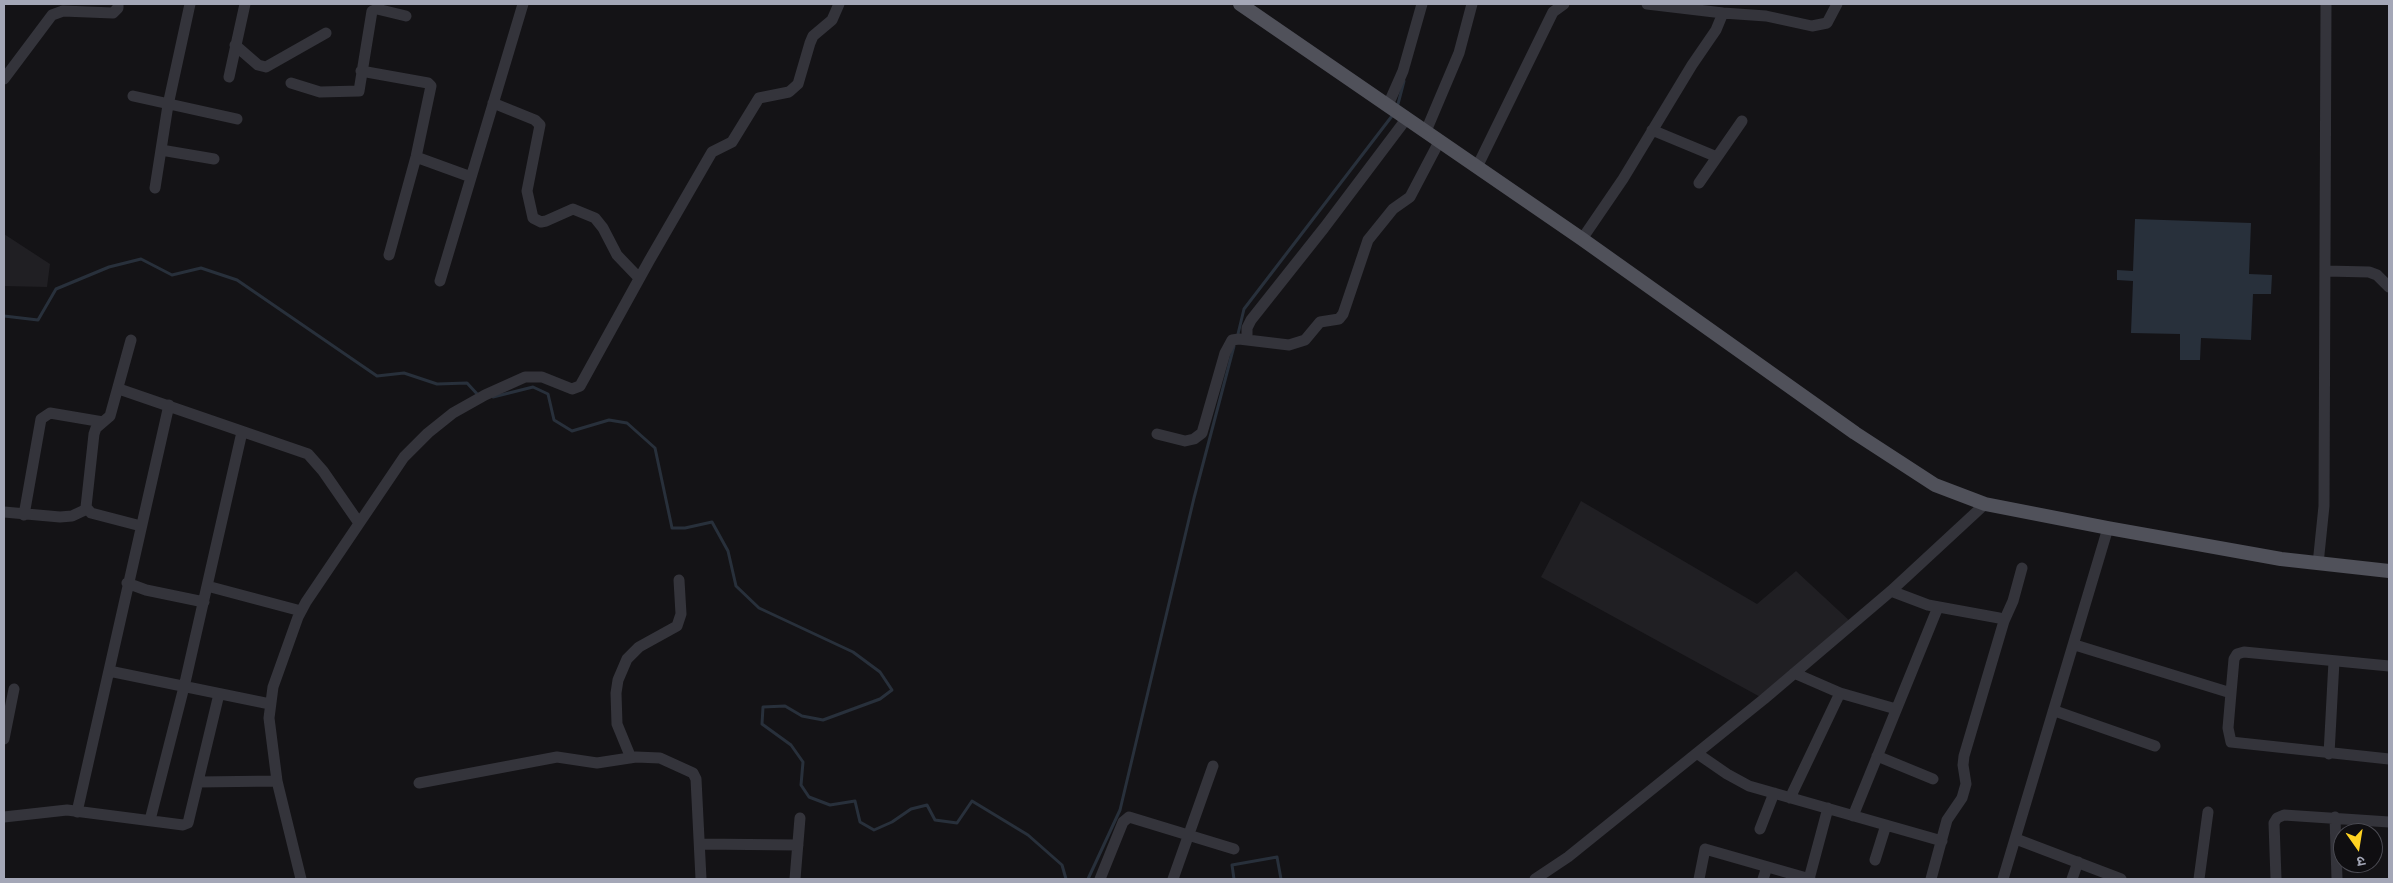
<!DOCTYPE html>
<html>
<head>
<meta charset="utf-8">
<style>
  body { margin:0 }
  #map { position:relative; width:2393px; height:883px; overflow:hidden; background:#141316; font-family:"Exo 2","Noto Sans Devanagari",sans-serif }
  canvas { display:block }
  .frame { position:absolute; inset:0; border:5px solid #a4a7b7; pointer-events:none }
  .north { position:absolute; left:2333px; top:823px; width:50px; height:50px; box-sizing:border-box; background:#0f0e11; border:1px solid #4b4b53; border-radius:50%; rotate:167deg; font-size:14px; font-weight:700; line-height:20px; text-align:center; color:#a4a7b7 }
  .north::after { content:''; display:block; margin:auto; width:18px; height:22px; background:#ffd322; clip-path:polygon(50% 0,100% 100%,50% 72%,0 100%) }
</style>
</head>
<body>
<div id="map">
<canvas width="2393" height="883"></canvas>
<div class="frame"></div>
<div class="north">उ</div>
</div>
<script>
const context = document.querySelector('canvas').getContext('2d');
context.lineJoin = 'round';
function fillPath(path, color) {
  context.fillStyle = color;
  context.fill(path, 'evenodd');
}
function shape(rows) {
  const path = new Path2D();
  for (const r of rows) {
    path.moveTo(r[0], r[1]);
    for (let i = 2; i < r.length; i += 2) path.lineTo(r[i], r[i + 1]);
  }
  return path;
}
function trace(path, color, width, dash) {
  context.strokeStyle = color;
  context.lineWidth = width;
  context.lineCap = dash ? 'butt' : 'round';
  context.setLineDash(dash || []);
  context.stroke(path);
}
const built = shape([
  [4,234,50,264,47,287,4,286],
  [1581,501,1757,604,1796,571,1852,623,1764,699,1541,577]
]);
const water = shape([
  [2135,219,2251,223,2249,274,2272,275,2271,294,2253,294,2251,340,2201,338,2200,360,2180,360,2180,334,2131,333,2133,281,2117,280,2117,270,2133,271]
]);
const stream = shape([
  [1398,104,1404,81],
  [4,316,38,320,56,289,109,267,141,259,172,275,201,268,237,280,377,376,404,373,437,384,467,383,479,396],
  [1238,334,1244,309,1392,116],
  [493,397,533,387,548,394,554,420,572,431,609,420,627,423,655,448,672,528,685,528,712,522,728,551,736,586,759,608,853,652,880,672,892,690,880,699,823,720,802,716,785,706,763,707,762,724,791,745,803,762,801,785,809,797,830,805,855,801,860,822,874,830,892,822,911,809,927,805,935,820,957,823,972,801,1028,835,1062,865,1066,879],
  [1088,879,1120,810,1194,498,1234,346],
  [1234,879,1232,865,1277,857,1281,879]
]);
const minor = shape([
  [1647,4,1723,13,1766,16,1812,26,1827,23,1837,4],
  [235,45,258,65,266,67,326,33],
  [361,71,428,83,431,86,416,157,389,255],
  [229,77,245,4],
  [4,79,52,15,63,11,113,13,118,8,118,4],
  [291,83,320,92,359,91,372,11,377,9,406,16],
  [133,96,237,119],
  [493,103,535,120,540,125,527,191,533,218,541,222,546,221,573,209,595,218,603,228,617,255,639,278],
  [1388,105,1403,71,1422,4],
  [1652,130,1717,157],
  [1426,131,1459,53,1472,4],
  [161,150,214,159],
  [416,157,471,177],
  [1477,167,1553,12,1564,4],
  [1699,183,1742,121],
  [155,188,168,105,190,4],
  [1582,239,1623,179,1692,65,1716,30,1723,13],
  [2326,271,2369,272,2377,275,2389,287],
  [440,281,523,4],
  [1247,339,1247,328,1251,320,1324,228,1407,118],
  [131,340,110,416,96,428,94,434,86,507,91,513,141,526],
  [119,389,308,454,323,471,359,523],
  [1157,434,1185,441,1194,439,1202,433,1225,353,1232,340,1239,339,1289,345,1305,340,1320,322,1339,319,1343,314,1368,240,1393,209,1410,197,1440,140],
  [4,512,60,517,72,516,87,509],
  [24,515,41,419,50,413,103,422],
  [2318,564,2324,506,2326,4],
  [127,583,146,590,204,602],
  [207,586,301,611],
  [1891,591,1928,605,1999,618,2004,621,1964,756,1963,765,1966,784,1962,798,1947,820,1931,879],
  [2004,621,2013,601,2022,568],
  [2075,645,2231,693,2234,659,2237,654,2244,652,2389,666],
  [109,671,270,704],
  [1794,673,1840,693,1896,709],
  [2231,693,2228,728,2231,742,2389,759],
  [2055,711,2155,746],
  [4,739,14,689],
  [1698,754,1727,774,1749,786,1942,841],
  [2329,754,2334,661],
  [1877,756,1933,779],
  [631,758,617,724,616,693,618,680,627,659,639,647,677,626,681,614,679,580],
  [198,782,277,781],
  [419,783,557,757,597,763,636,757,660,758,693,773,696,779,701,879],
  [1790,798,1840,693],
  [77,812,169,405],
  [1853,816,1938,607],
  [4,817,67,810,183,825,188,823,219,694],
  [2335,817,2337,879],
  [150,820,184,687,242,432],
  [1760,829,1774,793],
  [2016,839,2121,879],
  [700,844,798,845],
  [1875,860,1886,825],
  [301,879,277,781,269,718,273,687,298,617,306,602,404,457,428,433,453,413,485,395,525,377,542,377,572,389,580,386,649,261,712,152,732,142,759,98,789,92,798,84,810,43,813,36,832,20,839,4],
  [795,879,800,818],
  [1100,879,1123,822,1129,817,1234,849],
  [1173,879,1213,766],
  [1535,879,1568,857,1764,699,1891,591,1985,504],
  [1699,879,1705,849,1810,879],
  [1763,879,1767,867],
  [1809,879,1828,808],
  [2003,879,2108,528],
  [2072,879,2078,862],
  [2199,879,2208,812],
  [2276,879,2274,823,2277,818,2284,815,2389,822]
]);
const major = shape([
  [1240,4,1582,239,1855,433,1935,485,1985,504,2108,528,2281,559,2389,571]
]);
fillPath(built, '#201f23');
fillPath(water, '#28303b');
trace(stream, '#28303b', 3);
trace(minor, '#34343b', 11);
trace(major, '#50515a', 14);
</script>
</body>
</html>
